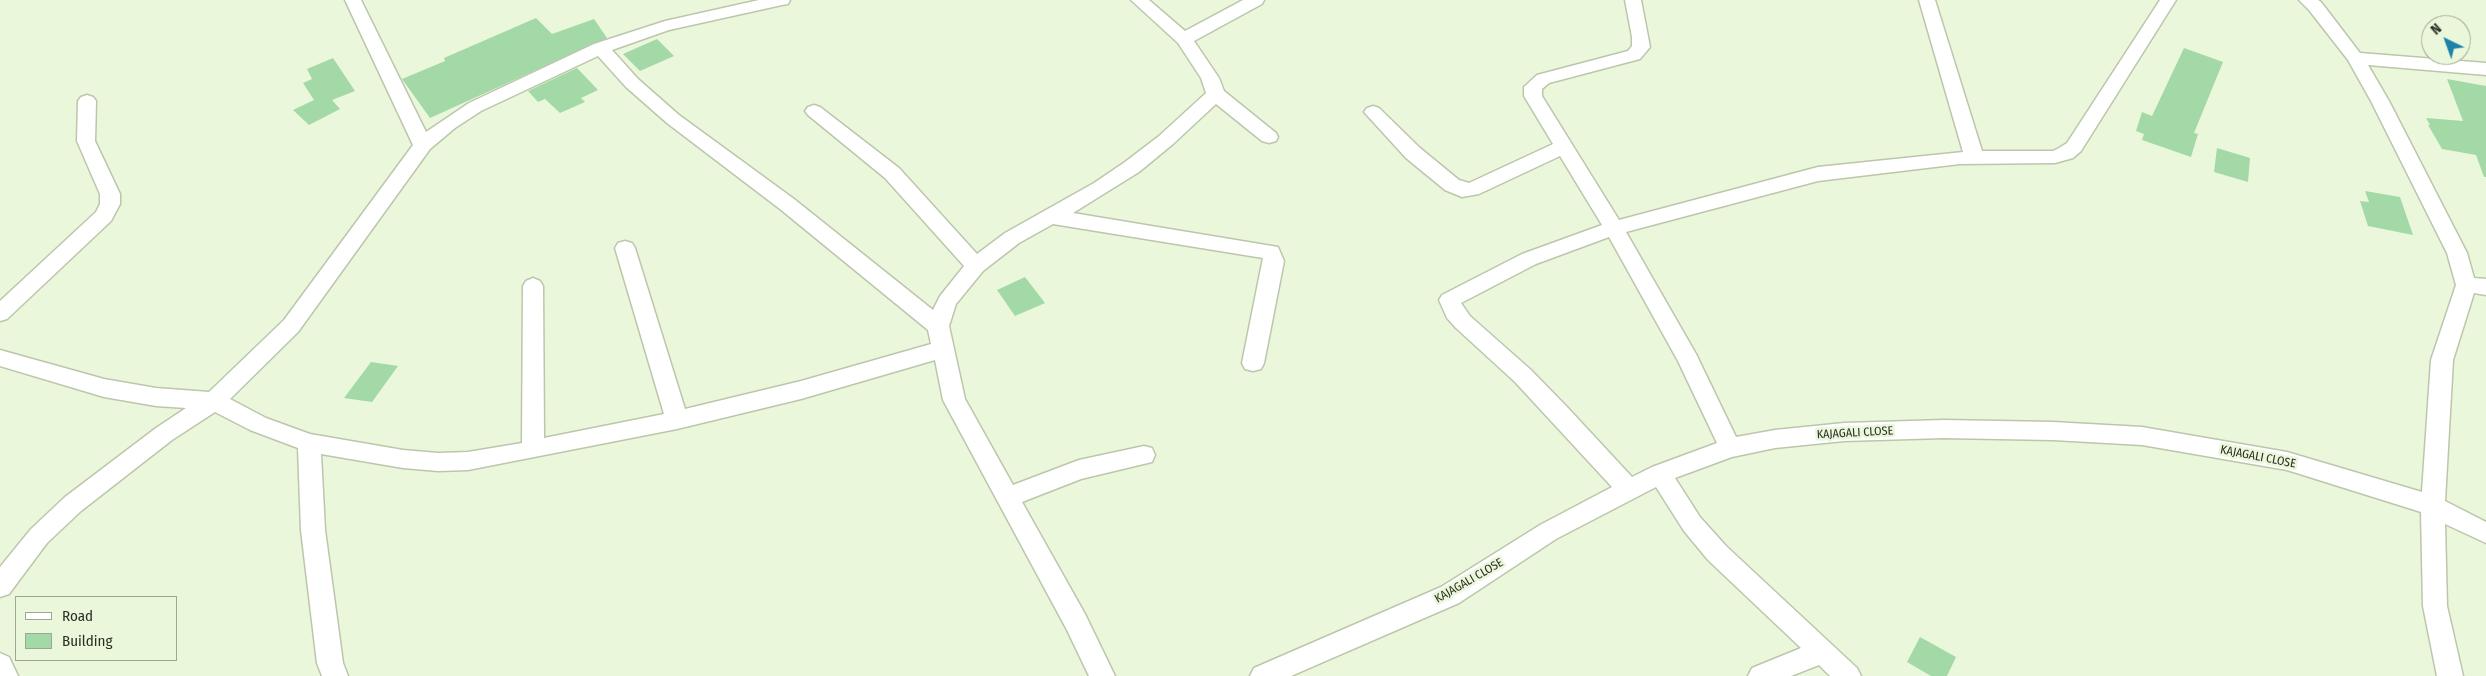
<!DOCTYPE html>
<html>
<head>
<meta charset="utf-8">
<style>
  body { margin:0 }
  #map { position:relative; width:2486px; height:676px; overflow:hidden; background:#ebf7db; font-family:"Fira Sans Condensed",sans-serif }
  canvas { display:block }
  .legend { position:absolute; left:15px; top:596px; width:162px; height:65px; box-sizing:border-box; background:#ebf7db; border:1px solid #9ea791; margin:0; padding:6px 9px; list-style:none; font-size:15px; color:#2a2e23 }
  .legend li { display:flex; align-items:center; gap:10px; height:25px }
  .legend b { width:25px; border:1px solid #9ea791 }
  .north { position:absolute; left:2421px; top:15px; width:50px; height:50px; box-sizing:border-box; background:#ebf7db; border:1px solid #9ea791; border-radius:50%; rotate:318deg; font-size:14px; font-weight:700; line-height:20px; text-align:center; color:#2a2e23 }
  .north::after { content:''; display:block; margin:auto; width:18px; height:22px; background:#1d83ac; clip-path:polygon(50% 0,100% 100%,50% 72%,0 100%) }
</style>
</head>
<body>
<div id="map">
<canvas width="2486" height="676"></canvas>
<ul class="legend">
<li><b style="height:6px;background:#fff"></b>Road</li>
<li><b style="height:14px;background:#a2d9a6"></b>Building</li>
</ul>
<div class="north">N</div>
</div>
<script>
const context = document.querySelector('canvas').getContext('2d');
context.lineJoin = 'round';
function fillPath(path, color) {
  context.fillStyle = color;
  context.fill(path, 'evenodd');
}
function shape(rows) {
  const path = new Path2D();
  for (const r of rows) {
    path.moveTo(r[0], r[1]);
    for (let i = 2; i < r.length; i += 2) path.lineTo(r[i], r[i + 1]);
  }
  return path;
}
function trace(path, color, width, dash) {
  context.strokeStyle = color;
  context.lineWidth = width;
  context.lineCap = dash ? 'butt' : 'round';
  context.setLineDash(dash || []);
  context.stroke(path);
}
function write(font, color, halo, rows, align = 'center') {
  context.font = font + ' "Fira Sans Condensed",sans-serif';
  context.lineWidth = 5;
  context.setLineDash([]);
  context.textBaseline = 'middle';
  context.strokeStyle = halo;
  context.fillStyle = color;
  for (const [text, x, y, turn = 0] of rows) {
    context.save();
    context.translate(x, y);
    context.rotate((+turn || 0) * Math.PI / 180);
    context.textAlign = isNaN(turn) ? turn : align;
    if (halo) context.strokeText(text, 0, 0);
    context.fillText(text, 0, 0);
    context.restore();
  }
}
const building = shape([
  [536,18,552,34,594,19,607,38,430,118,402,79,445,61,444,58],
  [657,39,674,56,640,71,623,54],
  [2184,48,2223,62,2194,133,2198,134,2191,157,2142,140,2144,134,2136,131,2142,112,2152,116],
  [333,58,355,91,332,100,340,109,309,125,293,110,314,100,303,83,312,79,307,69],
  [577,68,598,90,581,98,585,102,560,113,545,99,538,102,528,91],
  [2447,79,2486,86,2486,177,2484,177,2476,155,2442,149,2428,125,2430,125,2426,118,2463,121],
  [2217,148,2250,158,2248,182,2214,172],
  [2365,191,2400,197,2413,235,2368,226,2360,201,2369,202],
  [1025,277,1045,303,1015,316,997,290],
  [371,362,398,366,372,402,344,398],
  [1920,637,1956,657,1947,676,1931,676,1907,662]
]);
const minor = shape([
  [345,0,361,0,426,132,469,103,594,44,665,21,759,0,790,0,788,4,782,5,669,30,612,50,638,79,679,115,794,199,933,310,940,296,964,266,885,178,808,115,805,111,808,107,814,105,820,107,899,168,977,254,1005,233,1094,183,1125,162,1159,136,1206,93,1201,78,1178,43,1131,0,1149,0,1185,31,1243,0,1264,0,1262,4,1194,41,1219,78,1224,91,1276,133,1278,137,1276,141,1269,143,1262,141,1216,104,1173,144,1139,172,1073,213,1278,247,1284,261,1264,363,1261,369,1253,371,1245,369,1242,363,1263,258,1053,224,1019,243,983,271,956,304,949,326,965,399,1013,485,1079,460,1144,446,1152,448,1155,455,1152,462,1081,479,1022,502,1085,614,1115,676,1089,676,1067,630,943,400,935,360,801,399,677,429,468,470,438,471,403,468,321,454,325,530,343,663,348,676,322,676,317,663,301,530,298,448,250,430,215,412,172,440,81,511,47,543,9,594,0,597,0,567,31,529,65,497,156,428,186,408,156,406,104,397,0,366,0,350,104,379,156,388,209,392,284,320,413,145,345,0],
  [598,56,626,87,667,123,780,209,928,330,931,344,801,381,685,409,635,248,632,243,625,241,618,243,615,248,664,414,544,438,543,286,540,281,533,278,526,281,523,286,522,443,468,452,438,453,403,450,310,434,266,418,230,399,298,332,430,149,455,128,481,111,598,56],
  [1625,0,1641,0,1650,47,1640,59,1549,83,1542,89,1542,96,1619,220,1818,167,1963,152,1919,0,1935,0,1982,151,2053,151,2059,148,2067,143,2160,0,2176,0,2081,151,2073,158,2055,163,1960,164,1818,181,1626,232,1696,354,1736,437,1775,430,1844,423,1944,420,2053,422,2142,427,2287,452,2422,492,2431,360,2456,285,2447,253,2371,101,2348,60,2309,10,2299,0,2318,0,2321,2,2360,53,2486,63,2486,75,2368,65,2389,101,2467,253,2474,278,2486,279,2486,295,2474,293,2453,360,2445,501,2486,522,2486,543,2445,524,2447,606,2463,676,2437,676,2423,606,2421,512,2287,470,2142,445,2053,440,1944,438,1844,441,1775,448,1732,457,1675,478,1700,517,1726,546,1857,668,1861,676,1830,676,1819,665,1791,676,1748,676,1752,668,1801,648,1708,560,1684,531,1656,487,1556,539,1459,603,1291,676,1250,676,1254,668,1441,587,1540,525,1612,487,1515,382,1456,328,1447,318,1439,300,1442,295,1522,254,1602,225,1560,156,1479,194,1462,197,1445,190,1406,158,1364,112,1367,108,1373,106,1379,108,1420,148,1459,180,1469,183,1553,144,1524,96,1524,87,1537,75,1628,51,1632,46,1632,37,1625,0],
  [1609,237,1678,361,1717,443,1652,467,1632,477,1568,408,1531,370,1470,316,1461,303,1536,264,1609,237],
  [87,95,93,97,96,101,95,141,120,194,120,204,111,221,7,319,0,321,0,301,96,212,100,204,100,194,77,141,78,101,81,97,87,95],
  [0,653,9,657,18,676,0,676,0,653]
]);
const streetNames = [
  ["KAJAGALI CLOSE",1855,433,-3],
  ["KAJAGALI CLOSE",2258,457,11],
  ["KAJAGALI CLOSE",1469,581,-30]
];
fillPath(building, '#a2d9a6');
trace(minor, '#bcc6ac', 3);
fillPath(minor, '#fff');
write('12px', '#2a2e23', '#ebf7db', streetNames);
</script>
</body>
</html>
